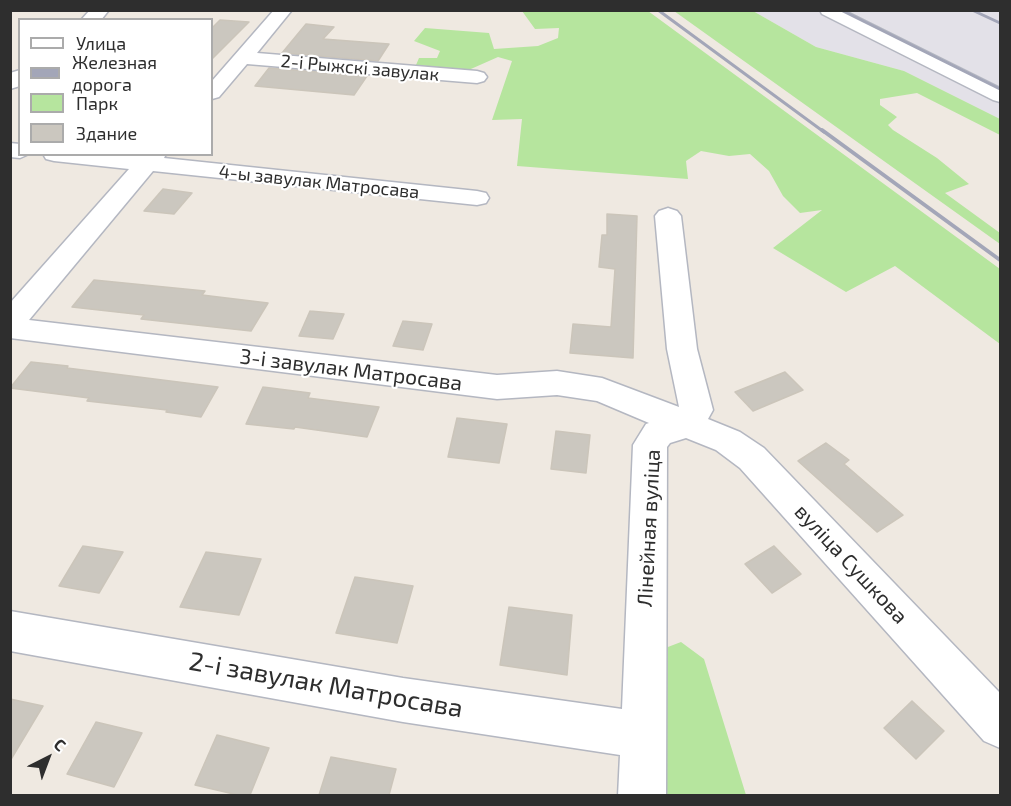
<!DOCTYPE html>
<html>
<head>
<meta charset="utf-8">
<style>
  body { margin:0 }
  #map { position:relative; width:1011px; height:806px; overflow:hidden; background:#efe9e1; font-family:"Exo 2",sans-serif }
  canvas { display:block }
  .frame { position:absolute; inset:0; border:12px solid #2e2e2e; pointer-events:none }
  .legend { position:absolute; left:18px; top:18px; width:195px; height:138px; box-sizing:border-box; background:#fff; border:2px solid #ababab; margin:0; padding:8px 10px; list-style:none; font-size:18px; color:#2e2e2e }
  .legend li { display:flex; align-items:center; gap:12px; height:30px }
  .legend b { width:30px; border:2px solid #ababab }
  .north { position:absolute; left:18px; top:728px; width:60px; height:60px; -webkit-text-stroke:4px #fff; paint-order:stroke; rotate:42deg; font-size:16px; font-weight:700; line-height:24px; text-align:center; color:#2e2e2e }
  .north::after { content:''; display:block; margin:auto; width:21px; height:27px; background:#2e2e2e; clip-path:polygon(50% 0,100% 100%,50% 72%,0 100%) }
</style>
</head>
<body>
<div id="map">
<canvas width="1011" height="806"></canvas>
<div class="frame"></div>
<ul class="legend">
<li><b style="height:8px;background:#fff"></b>Улица</li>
<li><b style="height:8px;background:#a3a6b8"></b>Железная дорога</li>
<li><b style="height:16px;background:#b6e59e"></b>Парк</li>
<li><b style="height:16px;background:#cbc7bf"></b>Здание</li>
</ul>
<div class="north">С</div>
</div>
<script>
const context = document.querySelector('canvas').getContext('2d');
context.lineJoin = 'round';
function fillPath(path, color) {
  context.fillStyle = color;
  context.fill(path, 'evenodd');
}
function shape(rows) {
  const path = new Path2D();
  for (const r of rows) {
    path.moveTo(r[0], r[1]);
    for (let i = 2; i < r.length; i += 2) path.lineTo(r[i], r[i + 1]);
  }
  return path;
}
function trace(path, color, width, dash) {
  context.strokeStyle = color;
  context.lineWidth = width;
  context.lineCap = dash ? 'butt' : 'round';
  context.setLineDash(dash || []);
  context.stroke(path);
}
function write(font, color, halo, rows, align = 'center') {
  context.font = font + ' "Exo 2",sans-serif';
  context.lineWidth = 4.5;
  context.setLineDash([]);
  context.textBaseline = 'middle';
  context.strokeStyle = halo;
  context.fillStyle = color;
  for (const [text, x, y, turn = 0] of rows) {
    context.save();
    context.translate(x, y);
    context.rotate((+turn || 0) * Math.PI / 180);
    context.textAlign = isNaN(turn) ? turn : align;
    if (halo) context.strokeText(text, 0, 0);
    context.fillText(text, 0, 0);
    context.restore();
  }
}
const industrial = shape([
  [753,11,1000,11,1000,119,904,71,816,47]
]);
const green = shape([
  [522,11,648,11,1000,269,1000,344,895,266,846,292,773,248,822,210,800,213,783,196,769,171,750,154,729,156,701,151,686,161,688,179,517,166,522,119,492,120,512,61,498,57,446,80,438,67,416,65,419,58,437,58,440,51,414,41,425,28,489,33,494,49,538,46,558,38,559,28,535,29],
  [674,11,753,11,816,47,904,71,1000,119,1000,135,917,93,880,99,880,105,897,117,888,125,893,130,937,158,969,184,945,193,1000,233,1000,244],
  [681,642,704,659,746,795,658,796,660,650]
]);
const building = shape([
  [220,20,249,22,212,59,212,28,220,20],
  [306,24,334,27,323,39,389,44,378,61,282,53,306,24],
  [269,68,367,76,354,95,255,86,269,68],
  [163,189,192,193,174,214,144,211,163,189],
  [607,214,637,216,633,358,570,353,573,324,611,327,615,269,599,267,602,235,607,235,607,214],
  [94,280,205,291,202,295,268,303,251,331,141,319,144,315,72,307,94,280],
  [310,311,344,314,333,339,299,336,310,311],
  [403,321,432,324,423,350,393,346,403,321],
  [31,362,68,366,67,368,218,387,201,417,166,412,167,410,87,401,89,398,10,388,31,362],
  [785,372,803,390,753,411,735,392,785,372],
  [263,387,310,393,308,398,379,407,367,437,295,427,294,429,246,424,263,387],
  [457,418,507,424,499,463,448,457,457,418],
  [556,431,590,435,586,473,551,469,556,431],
  [826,443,849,460,844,464,903,515,877,532,798,461,826,443],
  [83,546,123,552,99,593,59,586,83,546],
  [774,546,801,574,772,593,745,564,774,546],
  [206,552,261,559,239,615,180,607,206,552],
  [355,577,413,586,397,643,336,633,355,577],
  [509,607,572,615,567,675,500,665,509,607],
  [10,699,43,706,10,761,10,699],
  [912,701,944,731,916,759,884,728,912,701],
  [96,722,142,733,114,787,67,774,96,722],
  [217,735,269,748,250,795,238,795,195,785,217,735],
  [331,757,396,769,389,795,319,795,331,757]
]);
const minor = shape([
  [90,10,109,10,101,20,81,20,90,10],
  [274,10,292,10,257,53,477,71,484,73,487,77,484,81,477,83,247,64,219,97,212,99,212,81,274,10],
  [820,10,843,10,1000,88,1000,102,993,100,822,14,820,10],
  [20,70,20,86,10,89,10,73,20,70],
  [10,143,20,144,20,154,29,154,20,158,10,157,10,143],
  [43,154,166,154,164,158,477,191,486,193,489,198,486,203,477,205,153,171,29,320,497,375,557,371,602,378,679,407,667,349,655,216,659,211,668,208,677,211,681,216,697,349,713,410,708,419,740,432,764,448,1000,693,1000,748,984,741,740,468,716,450,686,438,670,443,667,447,666,796,618,796,620,755,403,722,10,651,10,611,403,678,622,709,633,445,646,424,649,423,597,401,557,395,497,399,10,338,10,303,129,169,54,161,46,159,43,154]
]);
const railFar1 = shape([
  [658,10,824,132],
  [841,10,1000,89],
  [972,10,1000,23]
]);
const rail = shape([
  [822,130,1000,260]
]);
const farStreetnames = [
  ["2-і Рыжскі завулак",360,68,5],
  ["4-ы завулак Матросава",319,182,6]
];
const streetNames = [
  ["3-і завулак Матросава",351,370,7],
  ["Лінейная вуліца",649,528,-87],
  ["вуліца Сушкова",851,564,47]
];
const nearStreetnames = [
  ["2-і завулак Матросава",326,685,10]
];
fillPath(industrial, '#e3e1e8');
fillPath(green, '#b6e59e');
fillPath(building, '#cbc7bf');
trace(building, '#cbc5ba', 1.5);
trace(minor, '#b4b7c1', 3);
fillPath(minor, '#fff');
trace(railFar1, '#a3a6b8', 3);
trace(rail, '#a3a6b8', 4);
write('18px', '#2e2e2e', '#fff', farStreetnames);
write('21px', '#2e2e2e', '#fff', streetNames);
write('26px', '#2e2e2e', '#fff', nearStreetnames);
</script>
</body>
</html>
